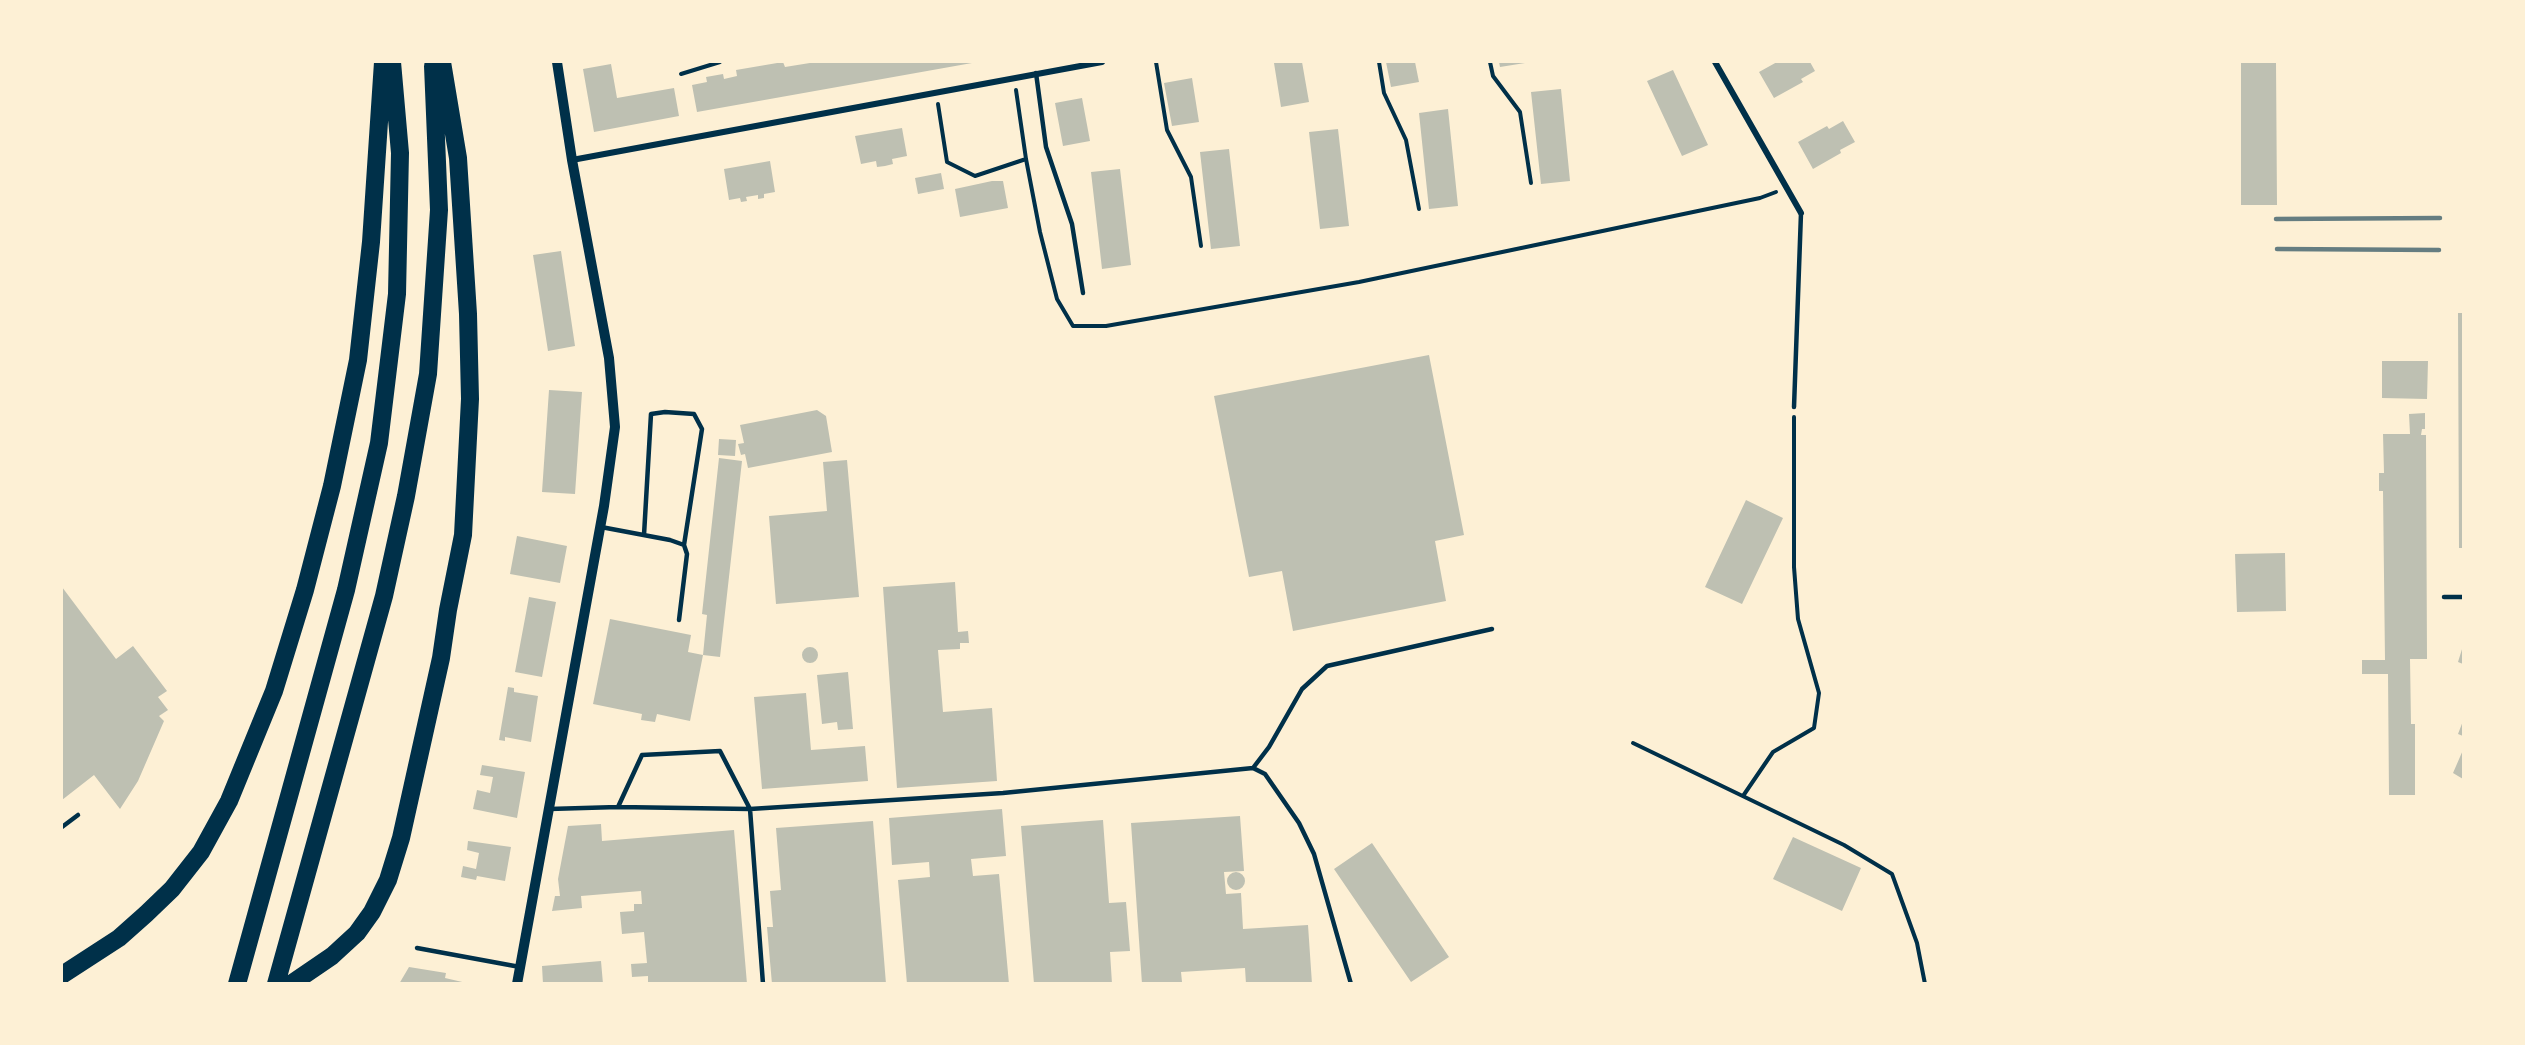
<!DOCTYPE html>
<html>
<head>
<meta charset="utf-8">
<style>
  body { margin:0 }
  #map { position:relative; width:2525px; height:1045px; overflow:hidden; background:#fdf0d5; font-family:"Varela Round",sans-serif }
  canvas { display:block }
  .frame { position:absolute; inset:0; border:63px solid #fdf0d5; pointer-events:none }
</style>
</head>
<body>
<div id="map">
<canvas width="2525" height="1045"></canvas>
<div class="frame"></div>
</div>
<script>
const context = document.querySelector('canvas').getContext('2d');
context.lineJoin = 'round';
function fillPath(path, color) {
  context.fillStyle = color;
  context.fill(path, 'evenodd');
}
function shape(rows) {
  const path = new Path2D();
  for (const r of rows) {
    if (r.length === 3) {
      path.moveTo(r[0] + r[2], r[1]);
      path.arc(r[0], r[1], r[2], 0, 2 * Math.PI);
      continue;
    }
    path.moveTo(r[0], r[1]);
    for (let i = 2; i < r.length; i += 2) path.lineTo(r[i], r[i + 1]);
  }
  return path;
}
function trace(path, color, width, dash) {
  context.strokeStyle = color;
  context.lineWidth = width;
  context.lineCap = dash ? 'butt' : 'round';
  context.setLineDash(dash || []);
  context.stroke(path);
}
const building = shape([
  [783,62,785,67,816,62,972,63,697,112,692,85,707,82,706,77,723,74,724,79,737,76,736,70],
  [1283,62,1302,62,1309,102,1281,107,1274,63],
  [1386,62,1415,62,1419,82,1391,87],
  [1499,62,1525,62,1525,63,1500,67],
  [1777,62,1810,62,1815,71,1801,79,1803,82,1774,98,1759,72],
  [2241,62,2276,62,2277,205,2241,205],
  [611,64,617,98,674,88,679,116,594,132,583,69],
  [1673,70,1708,145,1682,156,1647,81],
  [1192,78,1199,122,1172,126,1164,83],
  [1561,89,1570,181,1541,184,1531,92],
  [1082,98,1090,141,1063,146,1055,103],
  [1448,109,1458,206,1429,209,1419,113],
  [1843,121,1855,142,1840,150,1841,153,1813,169,1798,142,1827,126,1829,129],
  [902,128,907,156,892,159,893,164,885,166,877,167,876,161,861,164,855,136],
  [1338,129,1349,226,1320,229,1309,132],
  [1229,149,1240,246,1211,249,1200,152],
  [770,161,775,192,764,194,764,198,758,199,758,195,746,197,747,201,741,202,740,198,729,200,724,169],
  [1120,169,1131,265,1102,269,1091,172],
  [941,173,944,189,918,194,915,178],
  [992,181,1003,181,1008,208,960,217,955,189],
  [561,251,575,346,548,351,533,255],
  [2458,313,2463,313,2463,548,2459,548],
  [1429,355,1464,535,1435,541,1446,601,1293,631,1282,571,1249,577,1214,396],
  [2382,361,2428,361,2427,399,2382,398],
  [549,390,582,392,575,494,542,492],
  [817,410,826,416,832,452,748,468,745,454,741,455,738,444,744,443,740,425],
  [2425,413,2425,429,2422,429,2421,435,2426,435,2427,659,2410,659,2411,724,2415,724,2415,795,2389,795,2388,674,2362,674,2362,660,2385,660,2383,491,2379,491,2379,473,2384,473,2383,434,2410,434,2409,414],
  [719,439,736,440,735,456,718,455],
  [719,458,742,461,720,657,703,655,690,721,657,714,655,722,641,720,642,714,593,704,610,619,691,635,688,652,703,655,707,615,702,614],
  [847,460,859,597,776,604,769,516,827,511,823,462],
  [1746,500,1783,518,1742,604,1705,587],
  [517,536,567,546,560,583,510,574],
  [2285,553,2286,611,2237,612,2235,554],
  [955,582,958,632,968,631,969,643,960,643,960,649,938,650,943,712,992,708,997,781,897,788,883,587],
  [62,587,116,659,133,646,167,691,158,697,168,710,159,716,164,721,138,781,120,809,94,775,62,800],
  [529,597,556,602,542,677,515,672],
  [2463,646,2463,664,2458,662],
  [810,655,8],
  [848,672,853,729,838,730,837,722,822,724,817,675],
  [508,687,514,688,514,692,538,696,531,742,505,737,505,741,499,740],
  [806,693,811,750,865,746,868,781,762,789,754,697],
  [2463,721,2463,736,2458,734],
  [2463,750,2463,779,2453,773],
  [482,765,525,772,517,818,473,809,477,790,490,793,493,777,480,775],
  [1002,809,1006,856,971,859,973,876,999,874,1009,984,907,984,898,880,930,877,929,862,892,865,889,818],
  [1240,816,1244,871,1224,872,1226,894,1241,893,1243,929,1308,925,1312,984,1246,984,1245,968,1181,972,1182,982,1142,984,1131,823],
  [1103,820,1109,903,1126,902,1130,951,1110,952,1112,984,1034,984,1021,826],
  [873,821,886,984,772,984,767,927,773,927,770,891,781,890,776,828],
  [601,824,602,841,734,830,747,984,648,984,648,976,632,977,631,964,647,963,644,932,622,934,620,912,634,911,634,904,642,904,641,891,581,896,582,908,552,911,555,896,560,896,558,879,568,826],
  [1793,837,1861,868,1842,911,1773,879],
  [468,841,511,847,505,881,477,876,476,880,461,877,463,866,476,869,479,853,467,850],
  [1372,843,1449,957,1411,982,1334,869],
  [1236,881,9],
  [601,961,603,984,543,984,542,966],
  [409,967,446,973,445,978,471,984,399,984]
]);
const path = shape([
  [1156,62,1167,130,1191,177,1201,246],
  [1379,62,1384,93,1406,140,1419,209],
  [1490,62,1493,76,1520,112,1531,183],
  [681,74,720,62],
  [1016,90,1026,159,1040,232,1057,299,1073,326,1106,326,1359,282,1760,198,1776,192],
  [938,104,947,162,975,176,1026,159],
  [1633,743,1844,845,1892,874,1917,943,1925,984],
  [1743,796,1773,752,1814,728,1819,693,1798,619,1794,567,1794,417]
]);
const service = shape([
  [1036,73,1046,147,1072,224,1083,293],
  [1794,407,1801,213],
  [601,527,670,540,684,545,687,554,679,620],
  [644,535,651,414,665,412,694,414,702,429,684,545],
  [2444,597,2464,597],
  [1253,768,1269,747,1302,689,1327,666,1492,629],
  [618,807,750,809,763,984],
  [549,809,618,807,642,755,720,751,750,809,1003,793,1253,768,1265,774,1299,823,1314,854,1351,984],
  [62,827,78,815],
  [417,948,520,967]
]);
const minor = shape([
  [1715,62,1801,213],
  [572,160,1102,62]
]);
const tertiary = shape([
  [517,984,604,506,615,427,609,358,572,160,557,62]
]);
const motorway = shape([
  [62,975,119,938,146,914,172,889,201,852,229,801,274,691,305,590,332,486,358,360,371,242,383,62],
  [237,984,346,590,379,443,397,294,400,153,392,62],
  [276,984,384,596,406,496,428,374,439,210,433,66],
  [291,984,332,956,357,933,372,912,388,880,401,838,441,658,448,610,463,535,470,399,468,314,458,158,442,62]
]);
const rail = shape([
  [2276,219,2440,218],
  [2277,249,2439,250]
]);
fillPath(building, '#bec0b2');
trace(path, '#003049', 4);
trace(service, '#003049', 4.5);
trace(minor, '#003049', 6);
trace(tertiary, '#003049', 10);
trace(motorway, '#003049', 18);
trace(rail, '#657d81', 4.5);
</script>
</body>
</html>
